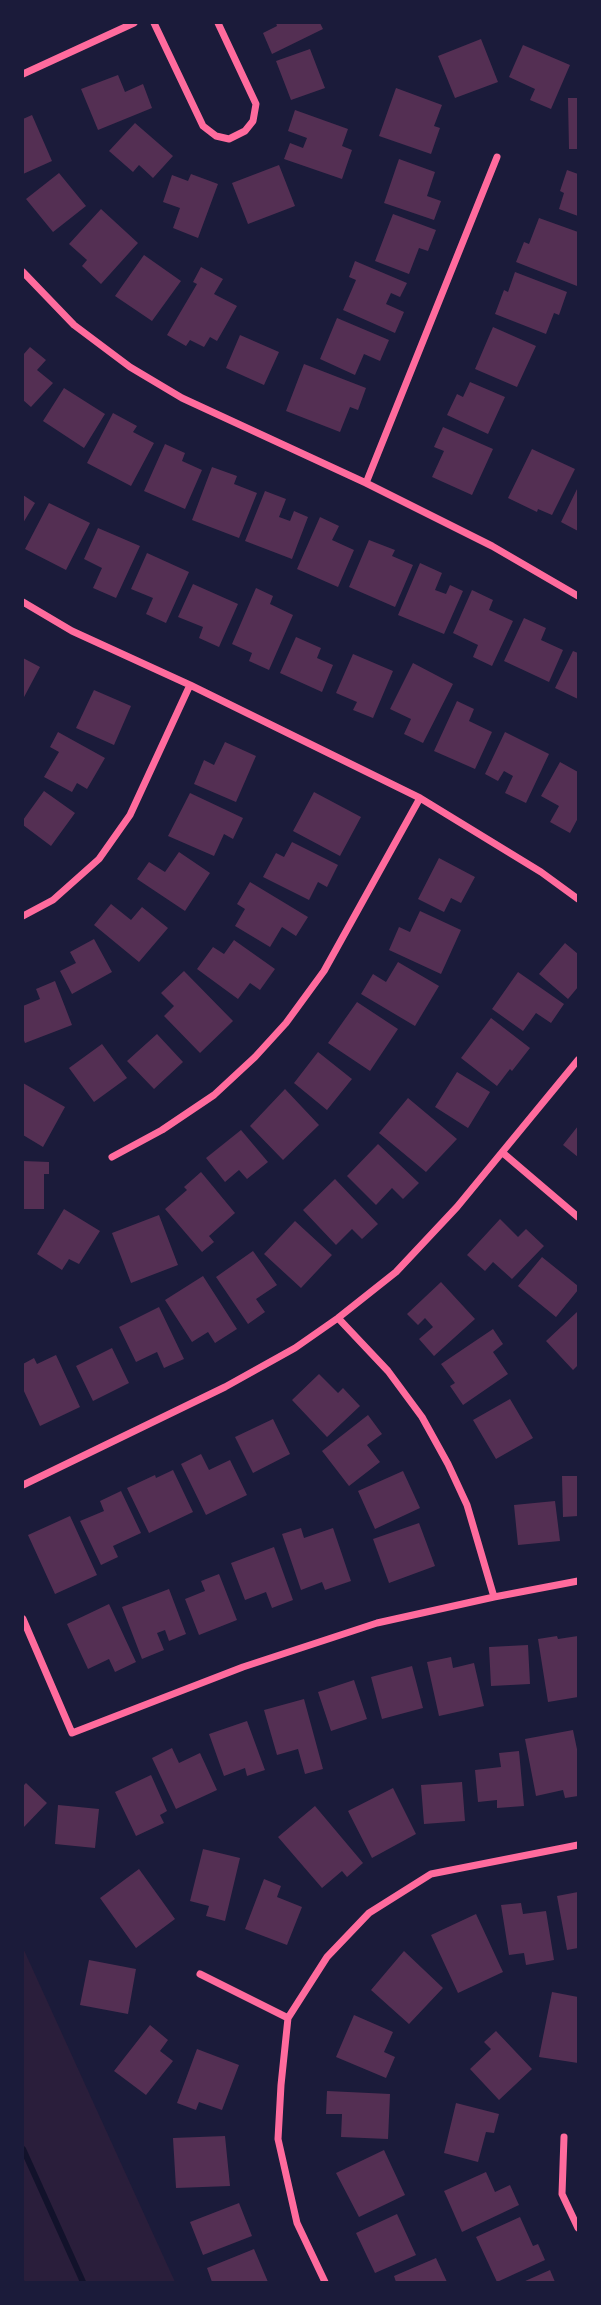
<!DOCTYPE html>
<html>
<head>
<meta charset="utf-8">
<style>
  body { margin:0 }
  #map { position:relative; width:601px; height:2305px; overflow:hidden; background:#1b1b3a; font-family:Arial,sans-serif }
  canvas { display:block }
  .frame { position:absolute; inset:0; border:24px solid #1b1b3a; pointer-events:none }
</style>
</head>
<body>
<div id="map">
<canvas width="601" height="2305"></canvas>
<div class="frame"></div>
</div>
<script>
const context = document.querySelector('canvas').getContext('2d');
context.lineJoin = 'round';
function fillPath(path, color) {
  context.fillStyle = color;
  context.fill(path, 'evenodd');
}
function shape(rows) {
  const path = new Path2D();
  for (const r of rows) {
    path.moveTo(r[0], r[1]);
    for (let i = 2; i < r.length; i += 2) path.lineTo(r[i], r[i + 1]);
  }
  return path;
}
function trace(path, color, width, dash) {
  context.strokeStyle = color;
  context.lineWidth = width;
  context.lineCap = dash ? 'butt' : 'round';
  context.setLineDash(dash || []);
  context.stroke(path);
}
const green = shape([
  [23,1948,175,2282,25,2282,23,2278]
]);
const stream = shape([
  [23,2149,83,2282]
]);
const building = shape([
  [276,23,320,23,323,29,272,54,263,33,277,26],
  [481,39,498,82,455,98,438,56],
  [523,45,570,65,551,109,530,100,535,89,509,77],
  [310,49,325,88,291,100,276,61],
  [118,75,125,92,143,84,152,108,98,130,81,89],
  [396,88,442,105,434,126,440,128,431,154,379,136],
  [568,98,578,98,578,149,569,149],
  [295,110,348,129,342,146,352,150,342,179,284,159,290,143,303,148,307,138,288,131],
  [32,115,52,161,23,174,23,119],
  [135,123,173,156,153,178,139,165,133,172,109,151],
  [399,159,435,172,427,196,441,201,434,220,384,203],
  [279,165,295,206,248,224,232,183],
  [567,170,578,174,578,216,559,209,564,193,560,191],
  [59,173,86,206,53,232,26,199],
  [191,174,218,184,198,238,173,228,180,208,163,202,172,175,188,181],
  [101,209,138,243,101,284,82,266,87,260,69,244],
  [393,214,436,230,428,251,419,248,409,274,375,261],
  [539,218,578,232,577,286,516,262,524,242,529,244],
  [144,255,181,281,152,321,115,296],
  [355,261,407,283,400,297,391,293,386,304,404,312,395,333,343,310,356,280,349,277],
  [201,267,223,279,214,294,237,306,217,341,210,337,204,347,190,340,186,346,167,335,197,284,193,282],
  [515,272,567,292,559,315,554,313,546,334,495,314,504,290,508,292],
  [337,318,389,340,380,361,364,354,355,375,320,359],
  [493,327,536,346,517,387,475,369],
  [240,335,279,352,264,385,226,368],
  [30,347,46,360,37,370,53,383,31,407,23,400,23,355],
  [304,364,366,388,358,410,350,407,340,432,286,411],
  [470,382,505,397,488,434,447,415,457,394,463,397],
  [64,388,105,414,84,448,43,421],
  [113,413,137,426,133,432,154,443,131,486,87,463],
  [443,427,493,449,472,495,432,477,444,451,434,447],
  [165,444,185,453,182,461,202,470,185,509,144,491],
  [532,449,575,469,552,515,538,509,537,512,508,498],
  [212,467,237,476,234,484,257,493,239,538,192,520],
  [578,487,578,531,561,522],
  [265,491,286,499,279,517,290,521,294,511,308,517,292,559,245,541],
  [23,495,35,503,23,523],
  [49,503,90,523,66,570,25,549],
  [320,517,339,526,332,540,354,550,338,587,297,569],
  [98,528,140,546,116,598,93,588,102,568,84,559],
  [369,540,395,550,392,556,413,565,395,607,349,587],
  [147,553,189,572,166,623,146,614,153,598,131,589],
  [420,563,442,573,435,590,446,594,450,585,463,591,444,634,398,615],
  [193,584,238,604,219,647,199,638,203,627,178,617],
  [256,588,273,596,270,604,293,615,269,670,249,661,252,653,232,644],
  [472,590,493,600,489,610,513,621,492,666,473,657,478,645,453,633],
  [524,618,546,628,541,640,563,650,549,682,504,661],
  [296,637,321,648,317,658,333,665,322,692,280,673],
  [573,651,578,653,578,699,555,688],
  [353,654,393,671,373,718,353,710,357,702,336,693],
  [23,658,40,667,23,699],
  [413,663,453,684,423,743,404,734,411,719,390,709],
  [94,690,131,706,114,745,76,728],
  [457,701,474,709,469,721,492,732,475,769,434,751],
  [58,732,105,758,87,789,77,783,72,792,44,777,59,752,50,747],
  [505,732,549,754,526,803,505,793,513,776,504,771,498,781,485,774],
  [225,742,256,756,236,802,194,784,204,760,214,765],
  [560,762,578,772,578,818,570,833,550,822,559,806,541,796],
  [44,791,75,813,51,846,23,825,23,820],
  [314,792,361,817,340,856,293,831],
  [190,793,243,818,233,839,224,834,214,856,168,836],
  [292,842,338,865,327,887,318,882,309,900,263,877,276,853,284,857],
  [179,852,210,873,185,911,137,879,149,862,165,872],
  [439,858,475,877,461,903,451,898,444,912,418,899],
  [250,882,308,917,296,936,282,927,270,947,235,926,245,909,237,904],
  [111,904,131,920,142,907,168,928,139,962,94,925],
  [420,911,461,930,441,974,389,950,399,927,410,932],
  [94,939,112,972,72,994,60,971,76,963,70,952],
  [234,940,275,969,260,990,250,983,238,999,197,969,213,947,224,954],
  [565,943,578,954,578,987,568,999,539,974],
  [398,962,439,986,415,1026,361,994,373,974,386,982],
  [184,971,233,1021,200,1053,164,1016,174,1006,161,993],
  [518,972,564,1004,551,1023,536,1013,523,1031,492,1009],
  [55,981,72,1025,25,1043,23,1038,23,1006,40,999,36,989],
  [357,1002,398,1029,370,1071,328,1043],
  [491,1018,530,1048,512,1071,510,1069,497,1086,461,1058],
  [157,1034,183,1062,154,1089,127,1061],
  [102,1044,127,1078,94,1102,69,1068],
  [318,1052,352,1079,327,1110,294,1083],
  [457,1072,490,1092,468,1128,435,1107],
  [23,1083,65,1107,43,1147,23,1135],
  [285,1089,319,1125,283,1160,250,1126],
  [408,1098,457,1139,426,1172,379,1133],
  [578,1126,578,1157,563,1145],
  [241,1130,268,1162,247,1179,239,1170,225,1182,206,1158],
  [378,1144,419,1183,403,1199,392,1188,376,1205,347,1176],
  [23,1161,49,1162,49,1174,44,1174,44,1209,23,1209],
  [201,1172,235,1213,209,1236,214,1242,202,1252,165,1209,187,1190,184,1187],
  [335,1179,378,1224,362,1239,352,1229,336,1245,303,1210],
  [64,1209,100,1231,79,1264,69,1259,62,1270,37,1254],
  [159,1215,178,1265,131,1283,112,1233],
  [500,1219,518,1237,526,1229,544,1246,512,1279,493,1262,485,1271,467,1255],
  [295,1221,332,1255,301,1288,264,1254],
  [253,1251,277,1285,256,1299,265,1312,248,1324,216,1277],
  [542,1257,578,1286,578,1290,556,1317,518,1286],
  [203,1276,237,1329,215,1343,208,1332,192,1342,165,1300],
  [441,1282,475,1319,434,1356,419,1339,433,1327,425,1318,418,1325,407,1314],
  [159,1307,184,1359,164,1368,157,1352,136,1362,119,1327],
  [577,1312,578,1365,573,1370,546,1341],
  [493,1329,503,1344,493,1352,508,1374,463,1405,450,1386,455,1383,441,1364],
  [112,1348,129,1383,93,1401,76,1366],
  [56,1355,80,1407,40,1426,23,1389,23,1364,34,1358,37,1364],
  [319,1374,338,1393,343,1388,360,1406,327,1437,292,1400],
  [510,1399,533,1438,496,1459,473,1420],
  [368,1415,382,1434,367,1445,380,1462,349,1486,322,1451],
  [273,1419,290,1454,253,1473,235,1437],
  [201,1454,209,1470,230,1460,247,1495,206,1515,181,1464],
  [173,1470,193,1512,149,1533,127,1488,155,1475,156,1478],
  [403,1471,420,1508,375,1529,358,1491],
  [562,1476,578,1476,578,1516,563,1517],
  [121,1491,141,1533,113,1546,118,1557,101,1565,80,1521,104,1511,100,1501],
  [555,1501,560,1541,518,1545,514,1505],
  [70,1516,97,1575,55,1594,28,1535],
  [419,1523,435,1566,389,1583,373,1539],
  [301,1528,304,1538,333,1528,351,1581,325,1590,322,1582,301,1590,282,1534],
  [274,1547,293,1600,272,1608,266,1592,245,1600,231,1563],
  [219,1574,237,1620,199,1635,185,1599,205,1591,201,1581],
  [169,1589,186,1634,169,1641,165,1630,157,1633,164,1650,142,1659,122,1607],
  [109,1604,136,1662,115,1672,109,1659,88,1669,67,1624],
  [557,1636,558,1639,578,1636,578,1697,548,1702,538,1639],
  [528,1645,530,1684,491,1686,489,1647],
  [451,1657,453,1668,474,1663,484,1706,439,1716,427,1662],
  [412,1666,423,1708,382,1719,371,1677],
  [354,1680,367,1719,331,1731,318,1692],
  [304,1699,323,1769,305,1774,298,1749,277,1755,264,1710],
  [247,1721,265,1770,247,1776,245,1768,224,1776,209,1734],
  [573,1730,578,1754,578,1796,565,1798,563,1790,536,1796,525,1739],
  [172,1748,179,1763,200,1753,217,1790,176,1809,152,1758],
  [519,1751,524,1806,497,1808,497,1800,478,1802,475,1770,501,1767,499,1753],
  [151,1775,167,1811,160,1815,164,1823,136,1836,115,1792],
  [462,1782,465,1821,424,1824,421,1785],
  [26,1783,47,1803,23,1828,23,1786],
  [393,1788,416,1834,372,1858,348,1811],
  [58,1805,99,1809,95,1848,55,1844],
  [315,1806,363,1863,347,1877,342,1871,322,1888,278,1837],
  [203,1849,240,1858,225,1921,206,1916,209,1906,190,1901],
  [139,1869,175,1919,136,1948,100,1898],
  [264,1879,281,1886,277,1897,302,1907,287,1945,245,1929],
  [578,1892,578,1948,567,1950,557,1896],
  [521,1903,523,1914,546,1911,554,1960,526,1965,524,1953,509,1955,501,1905],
  [476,1914,503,1972,458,1993,431,1935],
  [404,1951,443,1988,409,2024,371,1990],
  [89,1960,136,1969,128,2014,80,2005],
  [552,1992,578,1997,578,2063,539,2057],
  [354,2015,393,2032,384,2052,395,2057,386,2078,336,2057],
  [150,2025,168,2040,160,2051,173,2061,146,2095,114,2071],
  [496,2031,532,2069,499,2100,470,2069,491,2049,484,2042],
  [197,2049,239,2065,222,2110,199,2102,196,2110,177,2103],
  [327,2091,390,2094,388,2139,341,2137,342,2114,326,2114],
  [456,2103,499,2114,494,2133,486,2132,478,2162,444,2153],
  [225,2136,230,2186,176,2188,173,2138],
  [384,2150,405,2195,359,2217,336,2173],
  [486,2172,495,2192,510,2185,519,2205,462,2232,444,2191],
  [239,2203,252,2236,203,2255,190,2222],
  [397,2214,416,2255,375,2273,356,2233],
  [520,2217,533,2246,538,2244,545,2260,497,2282,476,2237],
  [254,2249,268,2282,212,2282,207,2268],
  [436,2258,447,2282,396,2282,394,2276],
  [550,2270,555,2282,523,2282]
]);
const minor = shape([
  [154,23,203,126,216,136,229,139,245,131,253,121,256,104,218,23],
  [23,74,134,23],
  [23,272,74,325,130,367,182,398,366,483,492,546,578,596],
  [366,483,497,157],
  [23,602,72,631,190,685,420,798,541,872,578,899],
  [23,916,53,900,99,859,130,815,190,685],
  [503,1153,578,1217],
  [112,1157,162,1130,214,1095,255,1057,286,1023,324,971,420,798],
  [338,1318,388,1371,422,1417,448,1464,467,1505,494,1597],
  [23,1485,225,1387,295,1348,338,1318,396,1272,457,1207,578,1060],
  [23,1619,72,1733,243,1667,377,1623,494,1597,578,1581],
  [200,1974,288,2018],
  [564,2137,562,2194,578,2228],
  [325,2282,297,2223,278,2139,281,2085,288,2018,327,1957,369,1913,431,1874,578,1845]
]);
fillPath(green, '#2a1e3b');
trace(stream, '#12122b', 6);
fillPath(building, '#542f53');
trace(minor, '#ff6b9d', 7);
</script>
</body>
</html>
